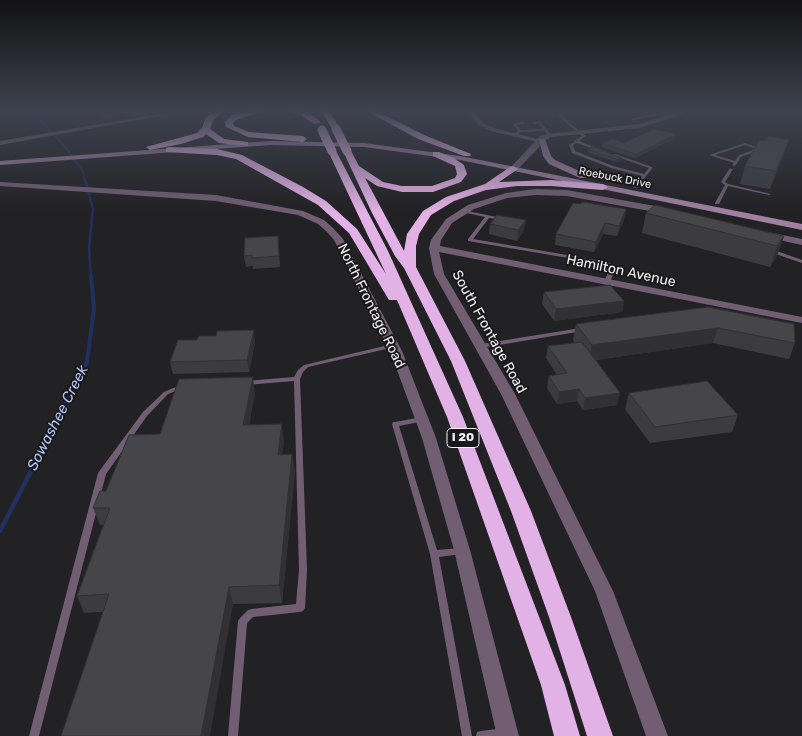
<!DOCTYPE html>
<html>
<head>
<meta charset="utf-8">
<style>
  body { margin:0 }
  canvas { display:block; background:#222124 }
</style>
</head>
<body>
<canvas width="802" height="736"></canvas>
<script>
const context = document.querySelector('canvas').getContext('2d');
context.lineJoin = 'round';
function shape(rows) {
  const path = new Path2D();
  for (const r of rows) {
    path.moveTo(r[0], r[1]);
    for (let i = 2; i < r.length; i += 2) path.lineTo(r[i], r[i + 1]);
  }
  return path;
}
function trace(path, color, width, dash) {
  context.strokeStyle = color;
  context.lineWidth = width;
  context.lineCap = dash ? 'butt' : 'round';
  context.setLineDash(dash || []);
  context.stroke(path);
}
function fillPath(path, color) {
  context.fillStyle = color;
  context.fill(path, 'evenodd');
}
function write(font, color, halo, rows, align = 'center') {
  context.font = font + ' Rubik,sans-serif';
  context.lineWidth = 4;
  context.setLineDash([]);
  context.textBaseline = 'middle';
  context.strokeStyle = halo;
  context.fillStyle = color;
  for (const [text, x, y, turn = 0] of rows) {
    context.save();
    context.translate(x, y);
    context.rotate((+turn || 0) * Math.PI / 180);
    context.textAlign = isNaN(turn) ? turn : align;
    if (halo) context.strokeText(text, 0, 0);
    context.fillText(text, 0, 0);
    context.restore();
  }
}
const streamFar3 = shape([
  [30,110,63,144,82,170,86,184]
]);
const streamFar2 = shape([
  [86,182,93,209,89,247,91,277]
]);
const streamFar1 = shape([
  [70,395,87,362,94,308,91,276]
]);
const stream = shape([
  [0,531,71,394]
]);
const service = shape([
  [89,110,99,110,144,113,152,110,156,110,147,114,152,116,152,118,151,118,143,115,91,111,89,110],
  [570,110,575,110,563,113,562,116,586,136,579,141,602,150,599,151,577,143,573,145,575,151,613,166,644,174,649,168,612,155,615,154,652,167,652,169,636,188,633,187,642,176,611,168,572,153,569,145,574,142,574,140,576,140,582,136,558,116,561,111,570,110],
  [666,111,685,114,683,115,666,113,633,120,631,119,666,111],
  [539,121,551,134,551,136,549,136,545,131,521,132,515,137,512,136,518,131,513,124,514,123,524,122,524,124,517,125,521,130,543,129,538,123,534,124,532,123,539,121],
  [745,143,762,149,741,157,735,166,732,165,734,163,709,155,745,143],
  [745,145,756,149,739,155,735,161,715,155,745,145],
  [730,168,733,169,725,182,728,184,771,194,769,195,728,186,719,204,715,204,715,203,725,185,721,182,730,168],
  [462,210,502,218,504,219,502,220,489,218,473,239,608,262,616,268,610,282,607,284,604,282,610,268,604,264,468,241,468,239,485,217,462,212,462,210],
  [770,250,774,250,802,260,802,263,770,252,770,250],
  [581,328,584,330,583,331,481,348,478,346,481,344,581,328],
  [393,344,395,345,396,346,395,347,308,367,303,372,300,379,307,570,305,608,303,611,300,612,253,617,247,623,238,736,228,736,238,621,240,618,248,610,251,609,296,604,299,570,294,381,246,385,243,383,246,381,294,377,298,370,304,365,393,344],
  [184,386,187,388,186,389,176,391,168,394,147,416,106,474,39,736,29,736,98,473,143,412,164,392,173,388,184,386],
  [422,417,424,417,425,419,424,421,399,426,437,550,461,548,464,549,465,551,464,553,461,554,439,557,472,736,462,736,430,554,392,424,393,422,395,422,422,417],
  [504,728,508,729,509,733,508,736,476,736,477,732,481,731,504,728]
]);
const minor = shape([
  [182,110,194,110,0,145,0,141,182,110],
  [466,110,472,110,483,123,494,128,546,141,542,143,490,131,479,125,466,110],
  [0,182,216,195,303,211,324,220,333,228,343,239,402,351,436,438,470,550,519,736,497,736,454,550,422,438,390,351,334,240,327,232,318,224,298,215,216,201,0,186,0,182],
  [535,189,567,190,666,208,670,211,666,214,567,196,535,195,507,198,474,209,452,223,441,240,440,246,802,317,802,323,439,252,444,274,515,394,613,591,668,736,646,736,595,591,501,394,434,274,429,248,431,240,446,219,468,205,506,193,535,189],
  [768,232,802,239,802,245,765,237,763,235,768,232]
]);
const tertiary = shape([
  [686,110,695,110,640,128,551,137,546,140,516,171,509,169,540,136,548,134,639,124,686,110]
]);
const secondary = shape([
  [539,139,545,139,551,156,555,160,586,174,586,178,580,178,549,164,543,156,539,139],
  [270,141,364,143,460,156,802,224,802,230,460,160,364,147,270,145,0,165,0,161,270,141]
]);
const motorway = shape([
  [218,110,227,110,213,120,210,129,224,139,248,142,248,146,219,143,206,134,203,137,181,144,150,150,146,147,197,133,202,128,206,117,218,110],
  [256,110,268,110,238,119,233,123,234,126,249,132,303,136,307,139,303,142,248,137,226,127,225,122,232,115,256,110],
  [284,110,306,111,321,122,314,124,301,115,284,110],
  [321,110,329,110,340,129,339,131,333,131,321,110],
  [365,110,374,110,424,135,471,154,470,156,464,156,418,139,365,110],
  [169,147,217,149,242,155,303,187,326,201,357,229,386,274,328,151,329,149,335,149,388,251,463,417,565,685,580,736,554,736,541,685,447,417,397,300,389,300,349,233,318,205,236,159,217,155,166,152,166,148,169,147],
  [347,148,351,151,359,166,383,182,402,186,432,186,455,178,457,174,455,166,433,156,433,152,439,152,454,158,464,165,467,174,461,182,433,192,402,192,377,186,365,178,404,251,407,234,423,211,446,197,485,184,510,167,513,166,518,169,499,182,551,180,603,184,608,187,603,190,551,186,517,186,486,190,454,201,431,215,419,234,416,246,416,267,465,361,531,511,571,617,613,736,587,736,549,617,511,511,451,361,404,268,395,256,372,213,343,151,347,148]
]);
const motorwayBridge = shape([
  [336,129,347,151],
  [322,130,332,151]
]);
const wall = shape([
  [99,110,114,110,117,117,104,119,100,114],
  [676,134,675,138,635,158,601,147,602,143,624,143],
  [587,149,622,161,616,162,587,152],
  [783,157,770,189,740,184,745,166],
  [581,204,626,209,624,219,617,236,603,234,594,252,555,245,556,234],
  [646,213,784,236,777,256,770,267,642,233],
  [490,224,524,230,517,241,489,234],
  [278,236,280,267,253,269,253,266,246,267,244,256],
  [544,292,624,301,622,312,554,321,542,304],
  [708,307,795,343,789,359,713,343,596,360,620,393,617,405,583,410,577,401,557,404,547,388,549,376,557,375,546,358,548,346,575,343,573,340,576,324],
  [255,342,249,372,173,374,170,362],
  [255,393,249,425,284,441,282,455,295,471,282,603,233,604,84,613,77,596,103,525,100,525,93,508,106,491,160,434],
  [629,393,738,415,732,432,650,443,625,409]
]);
const shadedWall = shape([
  [116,111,117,117,104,119,102,113],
  [676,134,675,138,635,158,636,154],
  [789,140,783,157,770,189,776,171],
  [622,158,622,161,616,162,617,159],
  [626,209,624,219,617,236,619,226],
  [526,220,524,230,517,241,518,230],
  [605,223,603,234,594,252,596,242],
  [784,236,777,256,770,267,777,246],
  [624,301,622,312,554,321,556,309],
  [718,328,713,343,588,361,592,345],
  [254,330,255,342,249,372,247,360],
  [253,377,255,393,246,442,243,425],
  [579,389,577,401,557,404,559,392],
  [620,393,617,405,583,410,585,398],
  [282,424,284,441,280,472,278,455],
  [292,454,295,471,282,603,279,585],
  [229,587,233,604,210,736,201,736]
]);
const building = shape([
  [100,110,114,110,116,111,102,113,100,110],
  [654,129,676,134,636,154,602,143,613,139,624,143,654,129],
  [768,136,789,140,776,171,745,166,759,140,766,141,768,136],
  [592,147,622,158,617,159,587,149,592,147],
  [582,202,626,209,619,226,605,223,596,242,556,234,573,203,581,204,582,202],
  [655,205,784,236,777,246,646,213,655,205],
  [497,215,526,220,518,230,490,224,497,215],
  [278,236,279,256,252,258,252,255,244,256,245,238,278,236],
  [610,285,624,301,556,309,544,292,610,285],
  [708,307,794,324,795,343,718,328,592,345,576,324,708,307],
  [254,330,247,360,170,362,178,340,197,340,199,336,216,336,217,331,254,330],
  [582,342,620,393,585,398,579,389,559,392,549,376,567,373,548,346,582,342],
  [253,377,243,425,282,424,278,455,292,454,279,585,229,587,201,736,61,736,109,594,77,596,110,508,93,508,100,491,106,491,129,435,160,434,179,379,253,377],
  [707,381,738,415,655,427,629,393,707,381]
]);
const farStreetnames = [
  ["Roebuck Drive",615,178,11]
];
const shields = [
  [463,438,32]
];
const shieldNames = [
  ["I 20",463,438]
];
const streetNames = [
  ["Hamilton Avenue",621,271,12],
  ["North Frontage Road",371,306,64],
  ["South Frontage Road",489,332,61]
];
const waterNames = [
  ["Sowashee Creek",58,418,-63]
];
trace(streamFar3, '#1f3061', 2);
trace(streamFar2, '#1f3061', 2.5);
trace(streamFar1, '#1f3061', 4);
trace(stream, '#1f3061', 4.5);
fillPath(service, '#715e73');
fillPath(minor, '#715e73');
fillPath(tertiary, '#715e73');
fillPath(secondary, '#9f80a1');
fillPath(motorway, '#e2b1e5');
trace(motorwayBridge, '#e2b1e5', 9);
fillPath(wall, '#3c3c40');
fillPath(shadedWall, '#313134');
fillPath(building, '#46464a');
trace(building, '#313134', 1);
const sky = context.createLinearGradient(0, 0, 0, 213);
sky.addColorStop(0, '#131214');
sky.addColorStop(0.52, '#3e4350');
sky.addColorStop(1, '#3e435000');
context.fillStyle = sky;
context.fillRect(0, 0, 802, 213);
write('11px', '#f2f1f3', '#19181b', farStreetnames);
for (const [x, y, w] of shields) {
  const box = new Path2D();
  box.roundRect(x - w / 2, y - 9.5, w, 19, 4);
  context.fillStyle = '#19181b';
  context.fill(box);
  trace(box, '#f2f1f3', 1);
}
write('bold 12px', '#f2f1f3', null, shieldNames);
write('14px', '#f2f1f3', '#19181b', streetNames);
write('italic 15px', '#b1c5f5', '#19181b', waterNames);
</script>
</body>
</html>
